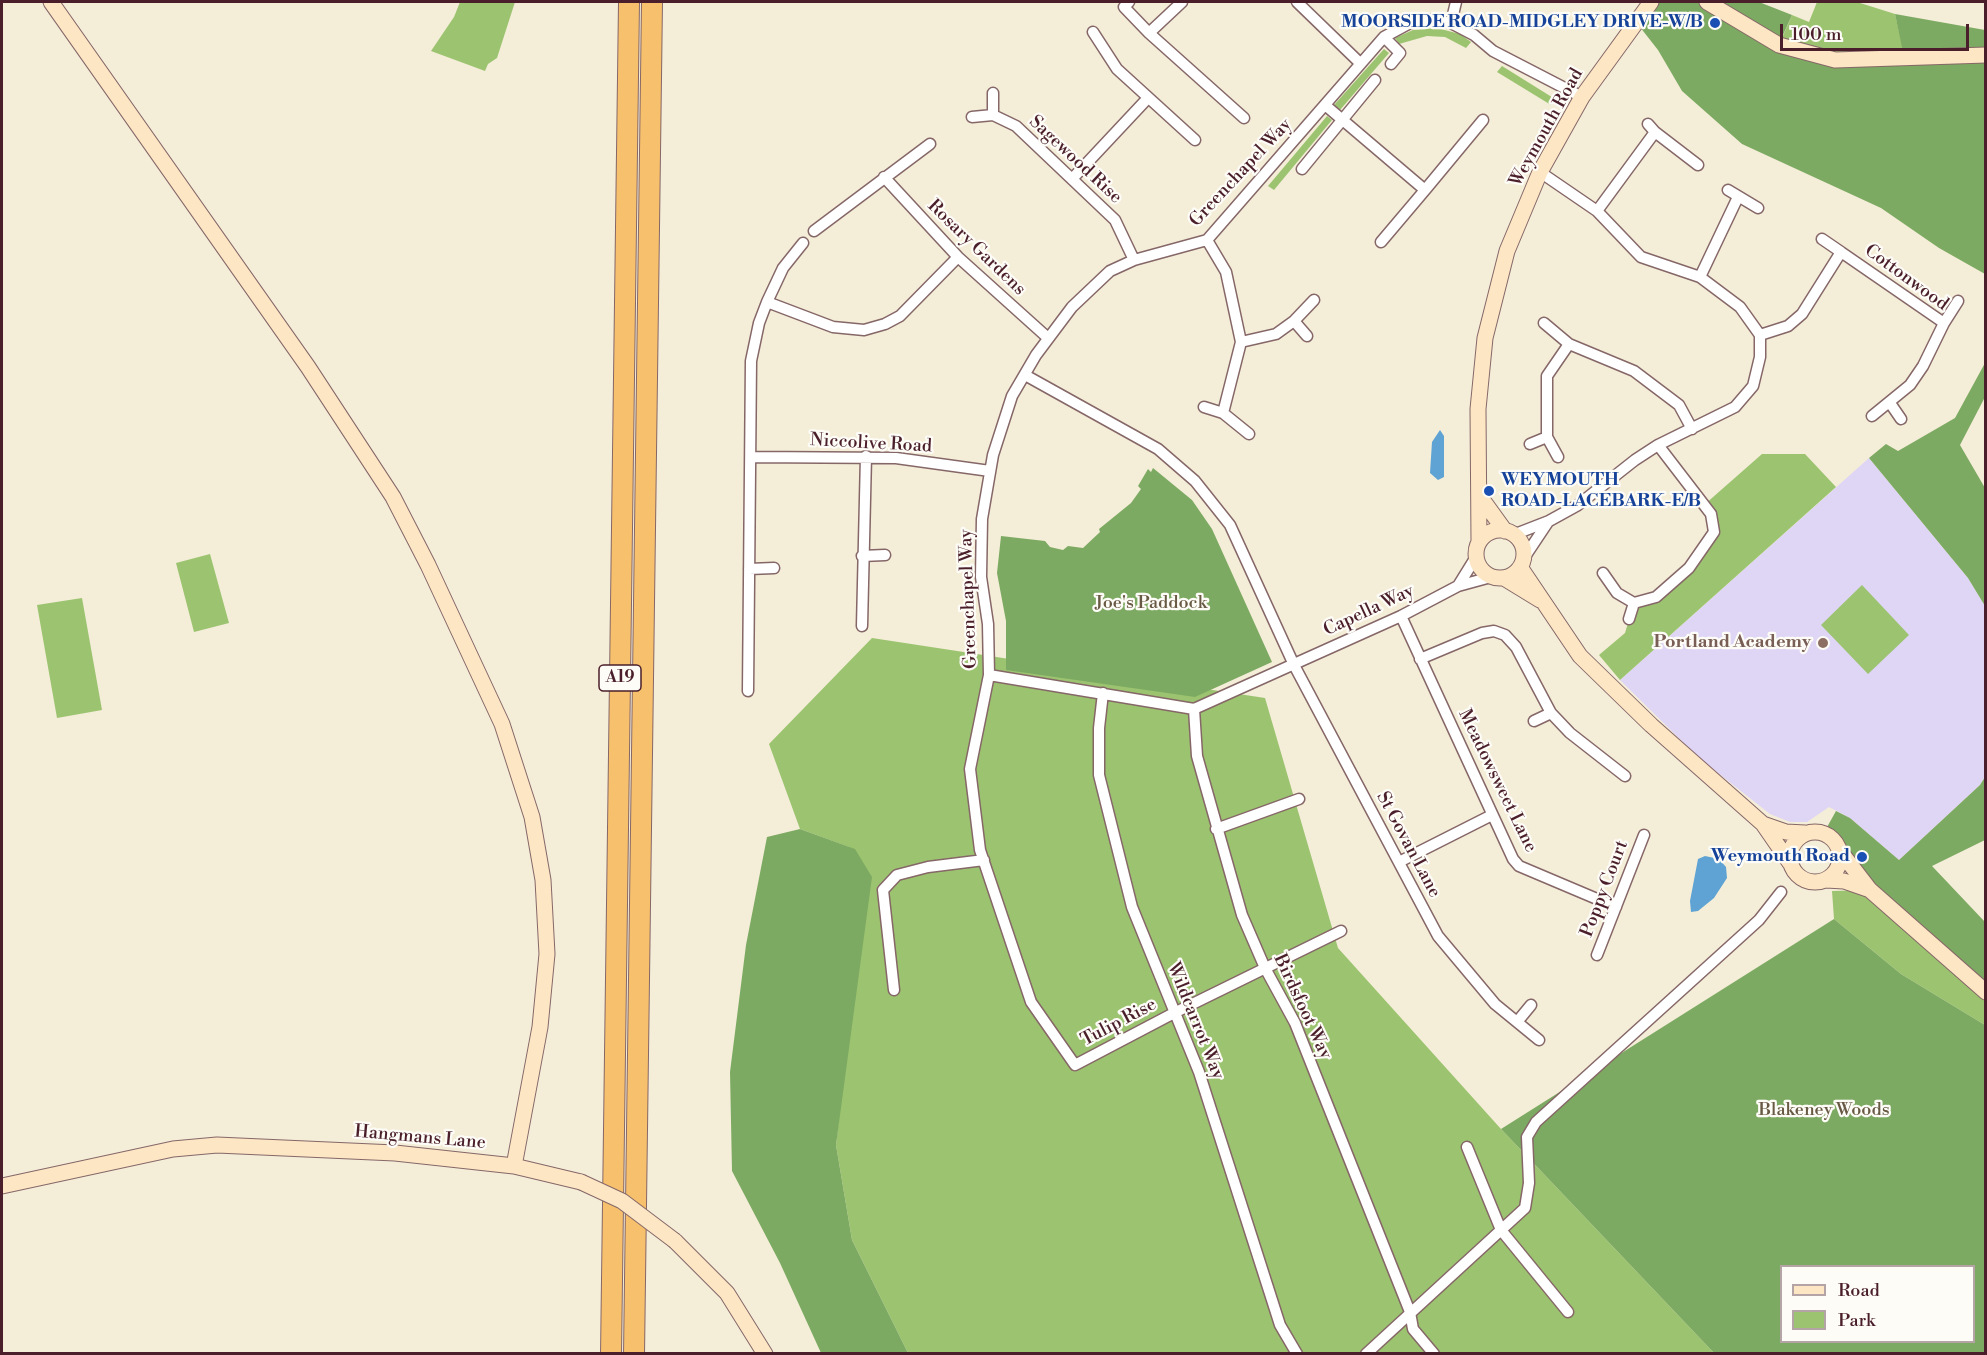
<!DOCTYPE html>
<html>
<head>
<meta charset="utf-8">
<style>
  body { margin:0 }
  #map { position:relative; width:1987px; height:1355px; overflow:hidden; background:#f4edd8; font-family:"Libre Bodoni",serif }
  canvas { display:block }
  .frame { position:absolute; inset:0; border:3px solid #4a1f2b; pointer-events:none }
  .legend { position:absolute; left:1780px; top:1265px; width:195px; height:78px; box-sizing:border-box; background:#fdfcf7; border:2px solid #b5a4a5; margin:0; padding:8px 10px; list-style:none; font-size:18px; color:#4a1f2b }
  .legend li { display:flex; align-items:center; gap:12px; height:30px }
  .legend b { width:30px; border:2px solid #b5a4a5 }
  .scale { position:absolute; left:1780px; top:24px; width:189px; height:27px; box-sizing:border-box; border:3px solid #4a1f2b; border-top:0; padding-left:8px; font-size:18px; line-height:21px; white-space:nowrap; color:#4a1f2b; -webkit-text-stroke:4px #fdfcf7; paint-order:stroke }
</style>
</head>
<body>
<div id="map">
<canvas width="1987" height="1355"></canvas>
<div class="frame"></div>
<ul class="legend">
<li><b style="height:8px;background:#fce6c4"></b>Road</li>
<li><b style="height:16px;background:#9cc470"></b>Park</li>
</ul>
<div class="scale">100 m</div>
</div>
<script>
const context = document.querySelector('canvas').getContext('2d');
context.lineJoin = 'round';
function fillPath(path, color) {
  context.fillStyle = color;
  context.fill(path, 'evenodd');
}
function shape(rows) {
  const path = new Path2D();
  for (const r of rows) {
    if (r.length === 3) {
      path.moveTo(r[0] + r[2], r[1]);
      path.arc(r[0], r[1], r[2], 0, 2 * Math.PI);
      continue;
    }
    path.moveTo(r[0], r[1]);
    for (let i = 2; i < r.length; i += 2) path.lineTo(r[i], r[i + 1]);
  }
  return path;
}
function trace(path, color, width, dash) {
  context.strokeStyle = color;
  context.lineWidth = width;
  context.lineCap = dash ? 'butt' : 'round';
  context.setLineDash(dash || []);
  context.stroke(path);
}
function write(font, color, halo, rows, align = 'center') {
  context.font = font + ' "Libre Bodoni",serif';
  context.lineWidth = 4.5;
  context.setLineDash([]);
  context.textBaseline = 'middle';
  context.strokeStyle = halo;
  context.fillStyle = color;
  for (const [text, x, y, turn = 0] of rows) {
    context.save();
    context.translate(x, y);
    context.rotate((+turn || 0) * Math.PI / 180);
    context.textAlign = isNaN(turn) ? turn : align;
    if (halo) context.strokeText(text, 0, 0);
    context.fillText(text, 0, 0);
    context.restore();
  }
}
const built = shape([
  [1869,458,1968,578,1985,606,1985,777,1980,785,1899,860,1850,818,1829,807,1807,822,1790,822,1770,814,1699,758,1620,680]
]);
const green = shape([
  [460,2,515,2,497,58,488,64,485,71,431,51,454,17],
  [1817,2,1857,2,1895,14,1905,57,1835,60,1779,45,1792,15,1809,22],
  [1437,28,1460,34,1471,42,1466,48,1445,37,1427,36,1399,44,1395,38,1413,30],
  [1384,49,1389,53,1340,110,1334,105],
  [1502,66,1555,99,1551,105,1497,72],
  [1327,116,1332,120,1274,190,1268,186],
  [1762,454,1805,454,1836,487,1620,680,1599,655,1625,633,1634,603,1656,597,1689,567,1714,532,1704,505],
  [210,554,229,623,194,632,176,563],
  [1862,585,1909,635,1868,674,1821,625],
  [82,598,102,710,57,718,37,605],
  [872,638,1265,698,1338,948,1501,1129,1714,1353,908,1353,852,1240,836,1145,846,1054,849,847,800,829,769,744],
  [1870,890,1985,992,1985,1025,1901,974,1834,919,1832,891]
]);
const forest = shape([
  [1651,2,1759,2,1792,15,1779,44,1835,60,1904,57,1895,14,1985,30,1985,274,1939,248,1881,208,1742,144,1682,91,1658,50,1636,22],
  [1985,363,1985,397,1960,445,1985,488,1985,606,1968,578,1869,458,1886,444,1898,451,1955,418],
  [1153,468,1192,500,1212,529,1272,662,1195,697,1006,670,1006,621,997,573,1001,536,1045,541,1050,547,1063,550,1068,546,1083,548,1100,532,1099,529,1131,503,1141,489,1138,486,1148,469,1151,472],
  [1985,777,1985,840,1932,866,1985,922,1985,992,1821,838,1836,811,1850,818,1899,860,1980,785],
  [800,829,855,849,872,877,836,1145,852,1240,908,1353,821,1353,780,1263,732,1171,730,1072,746,945,767,837],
  [1834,919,1901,974,1985,1025,1985,1353,1714,1353,1501,1129],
  [1782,1266,1974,1266,1974,1342,1782,1342]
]);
const water = shape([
  [1440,430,1444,436,1444,477,1438,480,1430,473,1432,442],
  [1705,856,1719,859,1726,867,1727,878,1714,898,1698,911,1691,912,1690,901,1698,859]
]);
const street = shape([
  [1129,2,1124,7,1149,33],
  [1182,2,1149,33,1244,118],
  [1297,2,1360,63],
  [1451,23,1456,2],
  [1093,32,1117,69,1195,140],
  [1384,37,1400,53,1391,64],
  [993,93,993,115,1016,126,1115,220,1134,260],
  [1325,105,1425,190,1483,120],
  [972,117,993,115],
  [1648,124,1655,132,1698,165],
  [1302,169,1375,80],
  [884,177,958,257,1048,338],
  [1072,179,1147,99],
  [1728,190,1758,208],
  [1597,211,1655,132],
  [814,231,930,144],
  [1822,239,1841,252],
  [1207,240,1226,272,1241,342,1223,413,1249,434],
  [1381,242,1425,190],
  [1700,277,1738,197],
  [767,302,833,327,864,330,885,324,900,316,958,257],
  [1294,321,1307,336],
  [1544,323,1569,344,1634,371,1679,405,1692,429],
  [1944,323,1958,301],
  [1760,335,1788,326,1802,314,1841,252,1944,323,1923,366,1910,385,1872,416],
  [1241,342,1276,334,1294,321,1314,300],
  [1025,375,1158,449,1195,481,1230,525,1294,665,1438,936,1495,1004,1539,1040],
  [1890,403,1901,419],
  [1204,407,1223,413],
  [1547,437,1558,457],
  [1530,444,1547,437,1547,376,1569,344],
  [751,457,896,458,990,471],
  [1513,535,1549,521,1578,505,1635,460,1658,445,1735,407,1753,386,1760,357,1760,335,1740,307,1700,277,1641,257,1597,211,1540,172],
  [862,556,885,555],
  [1524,558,1548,522],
  [749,569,774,568],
  [1603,573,1617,593,1634,603,1656,597,1689,568,1714,532,1711,514,1658,445],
  [1458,586,1476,557],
  [1401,616,1513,859,1519,866,1616,907],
  [1629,619,1634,603],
  [862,626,866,456],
  [1420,659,1482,633,1494,631,1505,635,1516,647,1551,713,1570,733,1625,776],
  [989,675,1194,709,1401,616,1458,586,1491,577],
  [748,691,751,361,759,323,767,302,783,268,803,243],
  [1103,693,1099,728,1099,775,1132,907,1199,1072,1280,1325,1297,1354],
  [1194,709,1197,756,1242,915,1265,968,1295,1023,1410,1312,1413,1329,1434,1354],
  [1534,721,1551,713],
  [1216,829,1299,799],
  [1399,862,1492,815],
  [1341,931,1174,1013,1075,1065,1031,1002,980,850,970,769,989,675,988,624,981,577,982,519,993,455,1012,396,1036,355,1072,307,1110,271,1134,260,1207,240,1384,37,1410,23,1434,19,1451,23,1474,35,1493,51,1582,97],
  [1597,955,1644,835],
  [894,990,883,890,897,875,928,867,984,860],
  [1517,1022,1531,1005],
  [1467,1147,1501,1230,1568,1312],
  [1366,1354,1525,1208,1529,1183,1527,1137,1536,1122,1759,920,1781,892]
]);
const secondary = shape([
  [51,2,308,367,393,497,428,565,502,724,532,817,543,880,547,954,540,1027,514,1166],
  [1707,2,1779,45,1835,60,1986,55],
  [1479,495,1505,531],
  [1500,554,24],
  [1479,542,1478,409,1485,338,1507,251,1540,172,1582,97,1651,2],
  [1520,567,1580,656,1651,725,1763,824,1790,863],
  [1504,578,1540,600],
  [1763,824,1786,832,1805,833],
  [1815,857,25],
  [1840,851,1870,890,1986,992],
  [1826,880,1844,881,1870,890],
  [2,1186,173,1149,217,1145,395,1153,514,1166,581,1182],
  [675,1241,727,1293,765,1354]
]);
const highway = shape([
  [611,1354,629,2],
  [634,1354,652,2]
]);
const secondaryBridge = shape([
  [581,1182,622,1201,675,1241]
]);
const markers = [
  [1715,23,6,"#1a4fb4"],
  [1489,491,6,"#1a4fb4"],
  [1823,643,6,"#8d6e63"],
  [1862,857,6,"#1a4fb4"]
];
const shields = [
  [620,678,42]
];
const shieldNames = [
  ["A19",620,678]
];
const transitNames = [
  ["MOORSIDE ROAD-MIDGLEY DRIVE-W/B",1703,23],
  ["WEYMOUTH",1501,481,"left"],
  ["ROAD-LACEBARK-E/B",1501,502,"left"],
  ["Weymouth Road",1850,857]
];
const streetNames = [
  ["Weymouth Road",1547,128,-61],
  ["Sagewood Rise",1075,160,43],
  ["Greenchapel Way",1241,173,-47],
  ["Rosary Gardens",976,248,44],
  ["Cottonwood",1906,278,36],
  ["Niccolive Road",871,444,3],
  ["Greenchapel Way",969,599,-92],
  ["Capella Way",1369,611,-25],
  ["Meadowsweet Lane",1497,781,64],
  ["St Govan Lane",1408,845,62],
  ["Poppy Court",1605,889,-69],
  ["Birdsfoot Way",1302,1007,65],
  ["Wildcarrot Way",1195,1021,68],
  ["Tulip Rise",1119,1023,-28],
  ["Hangmans Lane",420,1138,5]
];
const parkNames = [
  ["Joe's Paddock",1151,604],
  ["Blakeney Woods",1824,1111]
];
const educationNames = [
  ["Portland Academy",1811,643]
];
fillPath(built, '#dfd5f5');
fillPath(green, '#9cc470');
fillPath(forest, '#7daa62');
fillPath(water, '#5ea3d3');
trace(street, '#866768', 13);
trace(secondary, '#866768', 17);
trace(highway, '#866768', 22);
trace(street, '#fff', 10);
trace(secondary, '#fce6c4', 15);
trace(highway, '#f7c06c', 20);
trace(secondaryBridge, '#866768', 17, []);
trace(secondaryBridge, '#fce6c4', 15);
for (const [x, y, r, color] of markers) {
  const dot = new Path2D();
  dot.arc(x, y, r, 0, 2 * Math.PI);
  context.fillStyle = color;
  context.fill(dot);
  trace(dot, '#fdfcf7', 2);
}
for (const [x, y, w] of shields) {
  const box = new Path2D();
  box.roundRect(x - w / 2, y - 13, w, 26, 4.5);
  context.fillStyle = '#fdfcf7';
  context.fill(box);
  trace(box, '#4a1f2b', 1.5);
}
write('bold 16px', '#4a1f2b', null, shieldNames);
write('bold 18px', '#164399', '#fdfcf7', transitNames, 'right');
write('18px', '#4a1f2b', '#fdfcf7', streetNames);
write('18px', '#675943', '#fdfcf7', parkNames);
write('bold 18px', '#785e54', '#fdfcf7', educationNames, 'right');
</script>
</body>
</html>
